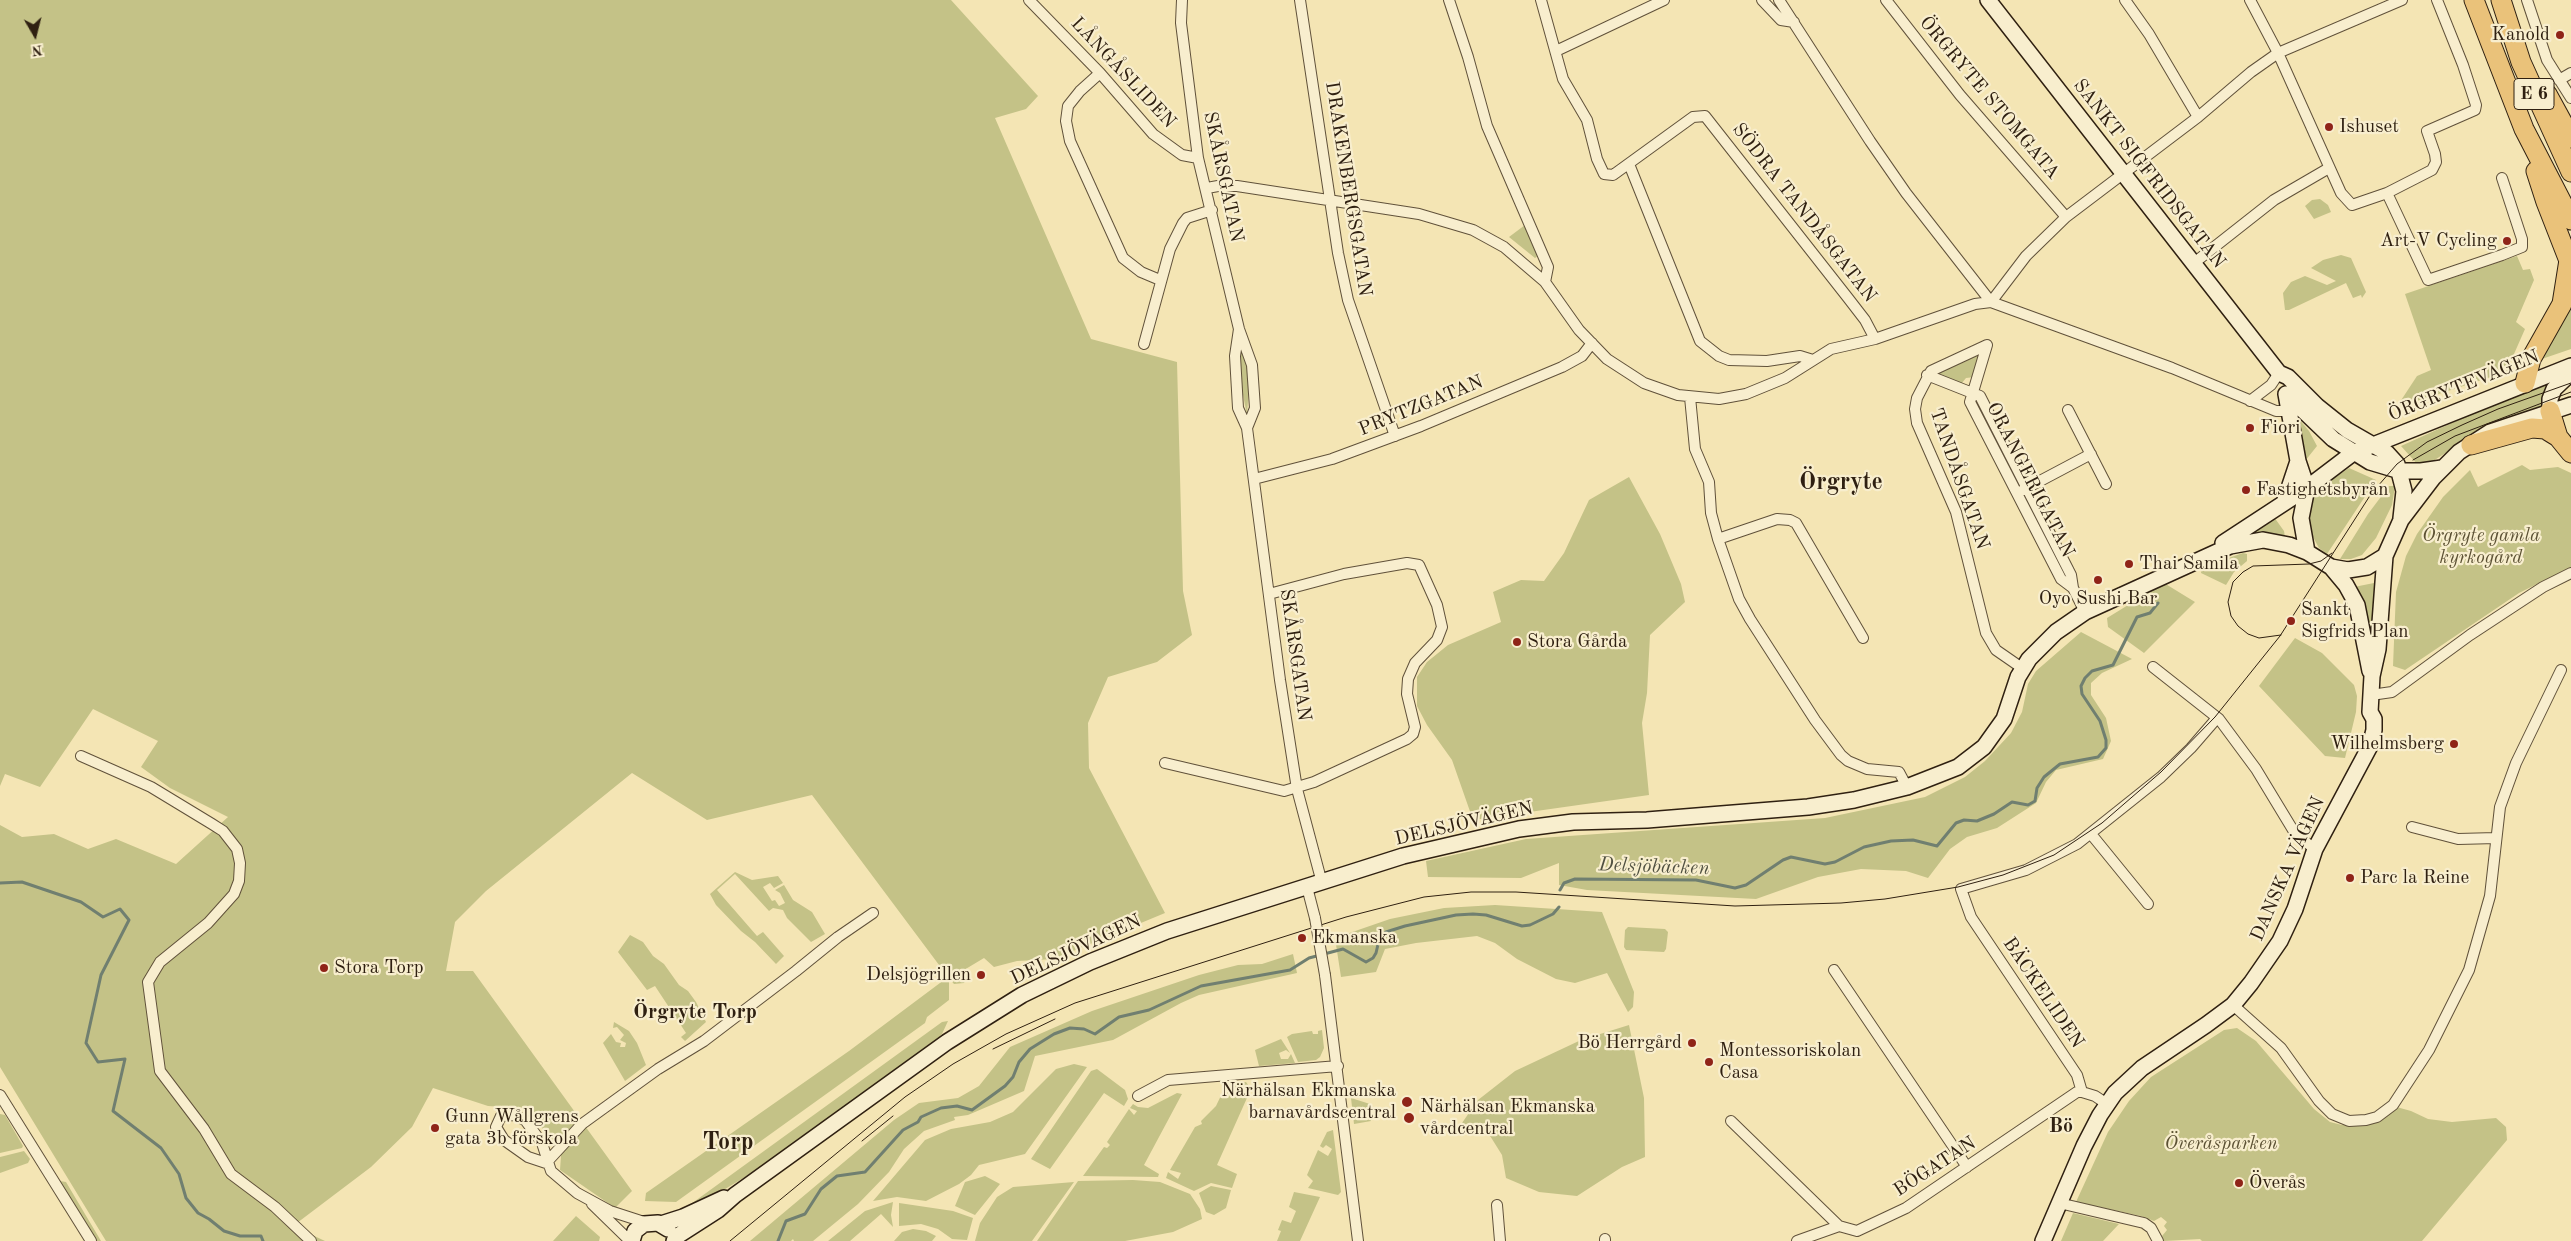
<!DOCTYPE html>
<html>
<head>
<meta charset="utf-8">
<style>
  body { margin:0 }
  #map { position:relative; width:2571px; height:1241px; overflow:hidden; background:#f4e5b4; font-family:"Old Standard TT",serif }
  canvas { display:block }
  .north { position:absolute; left:10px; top:10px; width:50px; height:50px; -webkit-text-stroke:4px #f8eece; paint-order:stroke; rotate:172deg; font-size:14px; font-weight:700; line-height:20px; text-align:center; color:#2f2011 }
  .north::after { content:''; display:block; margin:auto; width:18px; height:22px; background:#2f2011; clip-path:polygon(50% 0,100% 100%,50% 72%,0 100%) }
</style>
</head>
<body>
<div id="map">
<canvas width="2571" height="1241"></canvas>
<div class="north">N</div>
</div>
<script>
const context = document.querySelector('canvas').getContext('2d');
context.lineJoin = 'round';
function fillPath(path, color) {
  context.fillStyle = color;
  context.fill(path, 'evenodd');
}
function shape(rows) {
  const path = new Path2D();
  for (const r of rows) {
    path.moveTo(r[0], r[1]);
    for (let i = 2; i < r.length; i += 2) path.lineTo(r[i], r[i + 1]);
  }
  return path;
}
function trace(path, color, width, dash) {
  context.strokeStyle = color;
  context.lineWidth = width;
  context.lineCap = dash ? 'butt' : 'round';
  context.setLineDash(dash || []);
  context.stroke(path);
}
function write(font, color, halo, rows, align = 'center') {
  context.font = font + ' "Old Standard TT",serif';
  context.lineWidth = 4.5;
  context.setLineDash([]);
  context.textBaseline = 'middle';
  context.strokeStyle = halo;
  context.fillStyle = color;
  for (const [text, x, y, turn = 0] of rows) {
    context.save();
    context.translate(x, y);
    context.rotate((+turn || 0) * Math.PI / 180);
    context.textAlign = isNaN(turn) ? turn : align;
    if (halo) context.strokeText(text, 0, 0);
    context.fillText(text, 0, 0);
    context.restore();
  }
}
const green = shape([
  [0,0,951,0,1038,96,1026,109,995,118,1091,339,1177,362,1183,591,1192,635,1157,662,1108,677,1088,723,1089,768,1165,913,1054,959,1017,961,994,967,984,958,964,970,966,979,964,983,954,984,949,978,949,1000,927,1017,925,1023,676,1202,645,1201,646,1193,849,1051,948,977,812,795,707,820,632,773,486,891,455,922,446,971,473,971,632,1191,615,1208,560,1170,561,1156,533,1115,521,1108,488,1106,433,1088,412,1127,371,1167,293,1226,325,1241,106,1241,0,1067,0,825,22,837,54,834,88,849,116,839,176,864,228,817,170,788,141,767,158,741,93,709,40,787,5,774,0,786],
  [2320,199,2328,205,2331,212,2314,219,2305,206,2312,200],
  [1525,225,1538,256,1535,258,1509,237],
  [2341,255,2351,258,2366,292,2362,298,2361,295,2353,298,2346,283,2289,310,2285,310,2283,293,2291,282,2305,276,2327,285,2336,281,2311,268,2323,260],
  [2517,256,2523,270,2530,269,2534,280,2516,322,2525,329,2510,363,2509,371,2396,408,2417,376,2431,370,2405,294],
  [2571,297,2571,349,2536,361],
  [1241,351,1247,366,1249,385,1247,415,1241,385],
  [1980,352,1975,377,1966,378,1961,384,1936,373],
  [2548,382,2542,407,2484,428,2430,463,2418,465,2401,446,2514,395],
  [2298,418,2309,431,2317,446,2305,461],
  [2522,465,2530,470,2558,467,2571,473,2571,567,2519,593,2405,670,2393,666,2396,592,2406,556,2417,534,2443,497,2470,470,2478,487],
  [2349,468,2376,480,2327,554,2319,548,2313,537,2309,523,2310,508,2314,496,2321,487],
  [1629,477,1660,534,1681,584,1685,602,1650,635,1647,693,1642,723,1649,795,1473,820,1452,760,1427,725,1417,706,1417,677,1427,662,1448,645,1501,622,1493,592,1521,580,1544,581,1564,553,1589,500],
  [2389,486,2395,486,2392,505,2376,538,2362,555,2351,559,2340,559,2368,514],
  [2274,517,2284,531,2285,537,2252,535,2252,532],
  [2243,553,2247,554,2247,561,2234,572,2226,585,2201,573,2202,567],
  [2164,583,2195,602,2144,653,2108,627,2107,618],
  [2374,583,2375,584,2372,642,2354,587],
  [2081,632,2132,659,2102,673,2091,683,2091,695,2106,718,2111,741,2103,759,2056,770,2046,782,2036,803,1997,828,1967,837,1950,849,1928,878,1906,871,1861,869,1818,877,1756,899,1587,890,1559,885,1559,863,1521,878,1428,877,1426,861,1526,839,1825,818,1925,797,1965,777,1985,761,2011,733,2022,712,2028,684,2036,671],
  [2295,638,2322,653,2354,685,2357,696,2356,712,2345,758,2325,756,2259,686],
  [735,872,752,880,778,876,783,883,774,888,770,883,763,887,772,901,775,900,779,906,785,903,780,893,775,890,784,885,793,900,812,912,825,934,811,942,787,918,783,910,773,908,769,911,735,874,717,890,757,936,763,932,784,956,776,964,755,942,741,931,716,905,710,894],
  [1495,905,1602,912,1634,992,1633,1007,1628,1012,1607,973,1575,983,1556,979,1517,959,1495,943,1477,936,1416,943,1385,949,1376,972,1341,977,1335,938,1390,919,1444,908],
  [1628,927,1665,929,1668,932,1666,949,1664,952,1626,950,1624,947,1625,930],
  [630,935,643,942,653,956,664,964,679,985,688,991,696,1002,706,1022,685,1041,681,1037,686,1033,655,986,647,990,618,952],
  [1293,954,1297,973,1199,995,1181,1003,1113,1040,1035,1056,1024,1091,968,1115,954,1117,955,1120,924,1131,904,1149,889,1172,858,1204,813,1241,794,1241,793,1239,791,1241,750,1241,894,1120,919,1103,958,1098,979,1086,1010,1047,1092,1011,1199,975,1238,965,1262,964],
  [948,1021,942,1034,938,1039,758,1169,699,1205,684,1209,942,1022],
  [614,1022,629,1031,637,1043,646,1065,625,1081,603,1043,611,1034,616,1042,621,1043,620,1047,625,1047,626,1043,620,1040,624,1035,617,1027,613,1028],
  [1629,1025,1644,1098,1645,1157,1622,1167,1577,1196,1539,1192,1506,1178,1502,1155,1487,1131,1455,1133,1478,1100,1515,1071,1581,1040],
  [2237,1028,2256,1041,2314,1109,2330,1122,2342,1125,2357,1124,2393,1106,2411,1111,2428,1119,2452,1122,2496,1118,2506,1127,2507,1140,2422,1241,2202,1241,2200,1239,2164,1241,2162,1236,2167,1230,2164,1226,2167,1222,2161,1217,2154,1221,2141,1216,2076,1202,2108,1132,2129,1101,2151,1077,2224,1030],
  [1322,1030,1324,1048,1320,1057,1316,1060,1298,1062,1287,1037,1292,1034,1312,1031,1313,1034,1318,1034,1318,1031],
  [1281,1039,1290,1053,1286,1050,1279,1053,1281,1059,1288,1059,1291,1054,1295,1063,1259,1066,1255,1050],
  [1074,1064,1087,1067,1025,1154,979,1165,971,1175,959,1184,926,1201,897,1197,873,1201,925,1140,951,1129,990,1122,1013,1112,1056,1069],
  [1097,1069,1125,1090,1128,1099,1124,1106,1104,1093,1050,1169,1031,1159,1091,1071],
  [1246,1082,1251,1089,1217,1165,1237,1174,1232,1188,1211,1183,1194,1191,1166,1178,1168,1172,1178,1179,1181,1173,1170,1170,1195,1127,1202,1124,1201,1121,1216,1106,1226,1085],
  [1177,1093,1182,1094,1144,1165,1159,1174,1158,1177,1083,1176,1104,1147,1107,1148,1110,1145,1107,1142,1129,1109,1134,1115,1137,1111,1130,1108,1133,1104,1138,1107,1148,1108],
  [1351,1098,1370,1104,1371,1121,1354,1124],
  [0,1114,5,1115,23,1146,22,1148,0,1153],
  [1333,1130,1341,1192,1338,1195,1308,1188,1313,1181,1307,1175,1318,1150,1328,1156,1332,1149,1326,1145,1323,1148,1320,1146,1327,1132],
  [24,1151,30,1159,28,1163,0,1173,0,1157],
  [985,1176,1000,1184,975,1215,955,1206,965,1182],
  [1133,1180,1160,1182,1190,1194,1200,1209,1202,1219,1173,1232,1125,1241,1037,1241,1078,1181],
  [60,1181,66,1182,101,1241,96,1241],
  [1074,1182,1032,1241,975,1241,980,1223,997,1197,1013,1187],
  [1211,1186,1231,1190,1226,1208,1214,1215,1206,1212,1199,1193],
  [1294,1192,1320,1197,1300,1241,1277,1241,1281,1231,1278,1230,1282,1220,1291,1223,1296,1211,1289,1207],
  [893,1202,891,1215,893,1227,881,1214,850,1241,828,1241,865,1211],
  [899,1203,953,1211,973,1218,967,1240,952,1239,938,1229,921,1224,899,1226],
  [2073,1213,2119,1224,2103,1241,2061,1241],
  [576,1216,600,1237,599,1241,553,1241],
  [913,1229,926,1231,936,1236,932,1241,894,1241,902,1232]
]);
const stream = shape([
  [0,883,22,882,81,902,103,917,120,909,129,920,101,975,86,1043,98,1062,125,1059,113,1111,161,1148,179,1174,186,1198,198,1213,209,1219,224,1231,240,1236,261,1236,263,1241],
  [1560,890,1564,883,1575,879,1696,880,1735,888,1746,885,1783,860,1791,857,1825,864,1835,862,1864,847,1891,841,1913,840,1937,846,1956,823,1964,820,1977,821,1994,814,2012,802,2028,805,2035,801,2037,788,2044,777,2060,764,2098,757,2106,748,2106,740,2100,721,2082,694,2081,686,2085,678,2092,671,2113,665,2137,617,2150,613,2158,603],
  [778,1241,786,1221,805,1214,821,1189,837,1176,865,1172,903,1130,918,1122,921,1117,941,1108,957,1106,972,1110,1005,1086,1013,1077,1019,1062,1030,1049,1054,1034,1070,1028,1084,1029,1095,1034,1119,1017,1149,1010,1201,986,1290,970,1309,958,1343,949,1366,962,1373,958,1376,953,1380,936,1386,932,1405,926,1456,915,1473,914,1486,915,1522,926,1530,925,1553,914,1559,907]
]);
const street = shape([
  [1029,0,1100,73,1153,134,1182,155,1198,158],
  [1182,0,1181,23,1198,158,1239,329,1252,365,1255,408,1247,428],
  [1300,0,1338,253,1348,300,1395,436],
  [1449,0,1468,57,1487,126,1548,267,1545,282],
  [1541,0,1563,79,1587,120,1597,159,1604,174,1613,175,1693,117,1705,116,1848,298,1865,320,1875,339],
  [1762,0,1781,20,1794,22],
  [1779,0,1870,141,1906,193,1991,302],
  [1886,0,1960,95,2066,217],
  [2125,0,2149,34,2198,117],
  [2250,0,2278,53,2341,193,2352,205,2387,193,2432,170,2436,162,2435,154,2427,131,2475,110,2476,105,2463,65,2437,0],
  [2527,0,2547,60,2571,98],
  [1556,51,1664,0],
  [1100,73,1080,91,1068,106,1066,121,1070,141,1123,258,1141,272,1160,280],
  [2559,80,2571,73],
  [1629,164,1700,341,1719,356,1729,360,1767,361,1800,356,1813,360],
  [1207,188,1218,186,1237,186,1419,214,1473,230,1504,247,1545,282,1579,330,1607,359,1644,383,1678,395,1719,399,1746,394,1785,378,1831,349,1875,339,1975,304,1991,302,2172,368,2276,411,2295,411],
  [2387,193,2428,280,2502,255,2522,247,2522,239,2502,178],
  [2194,263,2274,200,2329,168],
  [1991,302,2026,256,2066,217,2198,117,2251,72,2278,53,2402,0],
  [1239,329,1235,356,1238,408,1247,428,1280,680,1297,789,1322,883],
  [1144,344,1170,249,1183,223,1187,218,1212,210],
  [1927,375,1980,396,2071,575,2073,588,2085,612],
  [1690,397,1695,449,1709,482,1711,513,1718,539,1739,599,1750,619,1815,720,1841,755,1848,761,1867,769,1899,772,1907,787],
  [2250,401,2271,385,2279,373],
  [2068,410,2106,484],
  [1254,479,1332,459,1421,426,1562,367,1582,356,1592,343],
  [2023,490,2091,454],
  [1718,539,1777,519,1790,520,1796,523,1863,638],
  [2153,667,2219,719,2256,769,2296,835,2315,849],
  [2022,668,1996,650,1986,633,1956,512,1917,423,1915,409,1917,398,1931,371,1987,345,1970,402,2061,579,2073,588],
  [2371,695,2392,692,2470,635,2543,587,2571,573],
  [81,756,151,787,212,824,223,831,237,849,240,863,239,881,234,894,208,923,160,962,148,982,160,1071,204,1129,231,1174,275,1207,311,1241],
  [1165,763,1284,791,1314,782,1407,739,1413,734,1415,727,1407,694,1408,679,1415,663,1437,640,1442,627,1437,605,1419,565,1407,563,1344,574,1269,594],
  [2412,827,2458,839,2496,838],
  [2091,834,2148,904],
  [1307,887,1315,918],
  [1834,970,1967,1167],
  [1325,975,1358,1241],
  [2233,1005,2281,1048,2319,1101,2332,1114,2349,1121,2366,1120,2377,1117,2393,1105,2429,1050,2469,970,2490,896,2500,807,2516,763,2561,670],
  [0,1095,91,1241],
  [1138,1096,1168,1080,1338,1066],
  [2107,1104,2095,1096,2082,1092,2077,1075,1971,917,1961,889,2026,870,2077,844,2161,777,2191,748,2217,718],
  [1731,1121,1839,1226],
  [546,1163,582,1124,658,1069,704,1041,796,971,838,937,873,913],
  [546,1163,528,1157,504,1140,496,1127,501,1116,513,1115,525,1120,542,1143,551,1171,577,1193,610,1211,647,1223],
  [2059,1203,2144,1223,2151,1228,2158,1241],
  [592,1204,630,1241],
  [1497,1205,1500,1241],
  [1605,1239,1605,1241],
  [1797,1241,1839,1226,1857,1231,1906,1208,2077,1092,2082,1092]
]);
const secondary = shape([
  [1988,0,2279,373,2288,377,2317,406,2347,430,2387,453,2397,464,2404,491,2401,518],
  [2286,394,2298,461,2307,488,2301,518,2307,552,2331,567,2348,570,2367,567,2385,556],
  [2286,394,2333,439,2370,462,2400,471,2421,471,2442,468],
  [2550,411,2550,399,2554,389,2571,373],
  [2284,503,2298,461],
  [2223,543,2307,488,2353,453,2571,366],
  [2331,567,2346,585,2357,605,2370,671],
  [661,1224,683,1217,724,1198],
  [632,1241,635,1231,644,1224,658,1223,668,1229],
  [674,1241,679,1235,718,1210,735,1195,947,1042,1022,995,1090,962,1167,931,1403,856,1519,829,1573,822,1647,820,1808,807,1854,800,1907,787,1958,767,1984,747,2004,719,2018,677,2029,659,2056,632,2085,612,2230,546,2263,540,2289,545,2307,552],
  [2043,1241,2084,1146,2100,1115,2115,1093,2142,1068,2206,1025,2233,1005,2251,983,2280,941,2295,909,2315,849,2370,746,2374,730,2374,719,2370,712,2372,676,2378,649,2385,556,2401,520,2433,478,2459,452,2490,432,2571,405]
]);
const highway = shape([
  [2474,0,2524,129,2571,220],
  [2501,0,2521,62,2571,172],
  [2547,94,2571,138],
  [2536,171,2546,202,2571,266],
  [2525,383,2531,359,2562,304,2569,260],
  [2550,411,2558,437,2571,453],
  [2471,445,2532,428,2545,429,2558,437]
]);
const tram = shape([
  [2413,460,2455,436,2571,392],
  [2281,635,2259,638,2248,634,2238,626,2231,616,2228,602,2233,582,2243,572,2253,566,2309,564,2321,561,2332,553],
  [993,1049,1055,1019],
  [862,1141,893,1116],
  [730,1241,905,1097,953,1064,1006,1034,1075,1003,1346,917,1424,897,1471,892,1516,892,1735,906,1841,903,1885,899,1958,887,2003,875,2054,855,2102,823,2161,772,2215,717,2280,636,2371,494,2397,464,2427,442,2462,425,2498,409,2571,383]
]);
const streetBridge = shape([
  [1315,918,1325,975]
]);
const markers = [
  [2560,35,5,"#8f2418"],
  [2329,127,5,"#8f2418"],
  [2507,241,5,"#8f2418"],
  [2250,428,5,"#8f2418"],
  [2246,490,5,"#8f2418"],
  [2129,564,5,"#8f2418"],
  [2098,580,5,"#8f2418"],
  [2291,621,5,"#8f2418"],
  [1517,642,5,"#8f2418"],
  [2454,744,5,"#8f2418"],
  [2350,878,5,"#8f2418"],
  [1302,938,5,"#8f2418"],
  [324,968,5,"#8f2418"],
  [981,975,5,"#8f2418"],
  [1692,1043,5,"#8f2418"],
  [1709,1062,5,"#8f2418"],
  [1407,1102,6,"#8f2418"],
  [1409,1118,6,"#8f2418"],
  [435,1128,5,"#8f2418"],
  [2239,1183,5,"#8f2418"]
];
const shields = [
  [2534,94,40]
];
const shieldNames = [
  ["E 6",2534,94]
];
const poiNames = [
  ["Kanold",2550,35,"right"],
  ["Ishuset",2339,127],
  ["Art-V Cycling",2497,241,"right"],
  ["Fiori",2260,428],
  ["Fastighetsbyrån",2256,490],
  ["Thai Samila",2139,564],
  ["Oyo Sushi Bar",2098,599,"center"],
  ["Sankt",2301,610],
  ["Sigfrids Plan",2301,632],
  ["Stora Gårda",1527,642],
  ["Wilhelmsberg",2444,744,"right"],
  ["Parc la Reine",2360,878],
  ["Ekmanska",1312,938],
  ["Stora Torp",334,968],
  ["Delsjögrillen",971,975,"right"],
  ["Bö Herrgård",1682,1043,"right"],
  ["Montessoriskolan",1719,1051],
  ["Casa",1719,1073],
  ["Närhälsan Ekmanska",1396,1091,"right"],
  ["barnavårdscentral",1396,1113,"right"],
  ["Närhälsan Ekmanska",1420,1107],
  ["vårdcentral",1420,1129],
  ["Gunn Wållgrens",445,1117],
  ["gata 3b förskola",445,1139],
  ["Överås",2249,1183]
];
const streetNames = [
  ["LÅNGÅSLIDEN",1123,73,47],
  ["ÖRGRYTE STOMGATA",1989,98,50],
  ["SANKT SIGFRIDSGATAN",2149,174,52],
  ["SKÅRSGATAN",1223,177,78],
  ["DRAKENBERGSGATAN",1348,189,81],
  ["SÖDRA TANDÅSGATAN",1804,213,52],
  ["ÖRGRYTEVÄGEN",2464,386,-22],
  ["PRYTZGATAN",1421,406,-22],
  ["TANDÅSGATAN",1959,479,71],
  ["ORANGERIGATAN",2030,480,63],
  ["SKÅRSGATAN",1295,655,82],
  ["DELSJÖVÄGEN",1464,824,-13],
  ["DANSKA VÄGEN",2288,869,-66],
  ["DELSJÖVÄGEN",1076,950,-25],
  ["BÄCKELIDEN",2043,993,56],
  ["BÖGATAN",1935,1167,-33]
];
const parkNames = [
  ["Örgryte gamla",2481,536],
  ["kyrkogård",2481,558],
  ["Överåsparken",2221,1144]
];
const waterNames = [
  ["Delsjöbäcken",1654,867,2]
];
const neighbourhoodNames = [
  ["Bö",2061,1127]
];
const quarterNames = [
  ["Örgryte Torp",695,1012]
];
const districtNames = [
  ["Örgryte",1841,483],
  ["Torp",728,1143]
];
fillPath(green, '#c4c287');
trace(stream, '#707f70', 3);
trace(street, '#60513a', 12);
trace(secondary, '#2f2011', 18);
trace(highway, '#2f2011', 21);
trace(street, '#f8eece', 10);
trace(secondary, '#f8eece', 15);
trace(highway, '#eac27a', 19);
trace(tram, '#2f2011', 1);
trace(streetBridge, '#60513a', 12, []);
trace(streetBridge, '#f8eece', 10);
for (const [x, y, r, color] of markers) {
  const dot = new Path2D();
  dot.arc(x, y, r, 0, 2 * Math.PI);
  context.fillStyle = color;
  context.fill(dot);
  trace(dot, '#f8eece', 2);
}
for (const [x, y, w] of shields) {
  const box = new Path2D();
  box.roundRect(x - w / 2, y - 15.5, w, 31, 4);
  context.fillStyle = '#f8eece';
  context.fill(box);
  trace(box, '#2f2011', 1);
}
write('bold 18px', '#2f2011', null, shieldNames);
write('19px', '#2f2011', '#f8eece', poiNames, 'left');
write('19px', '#2f2011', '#f8eece', streetNames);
write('italic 19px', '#5c5134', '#f8eece', parkNames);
write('italic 20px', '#505041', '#f8eece', waterNames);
write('bold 20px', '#2f2011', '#f8eece', neighbourhoodNames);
write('bold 21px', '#2f2011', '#f8eece', quarterNames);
write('bold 24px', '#2f2011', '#f8eece', districtNames);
</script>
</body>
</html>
